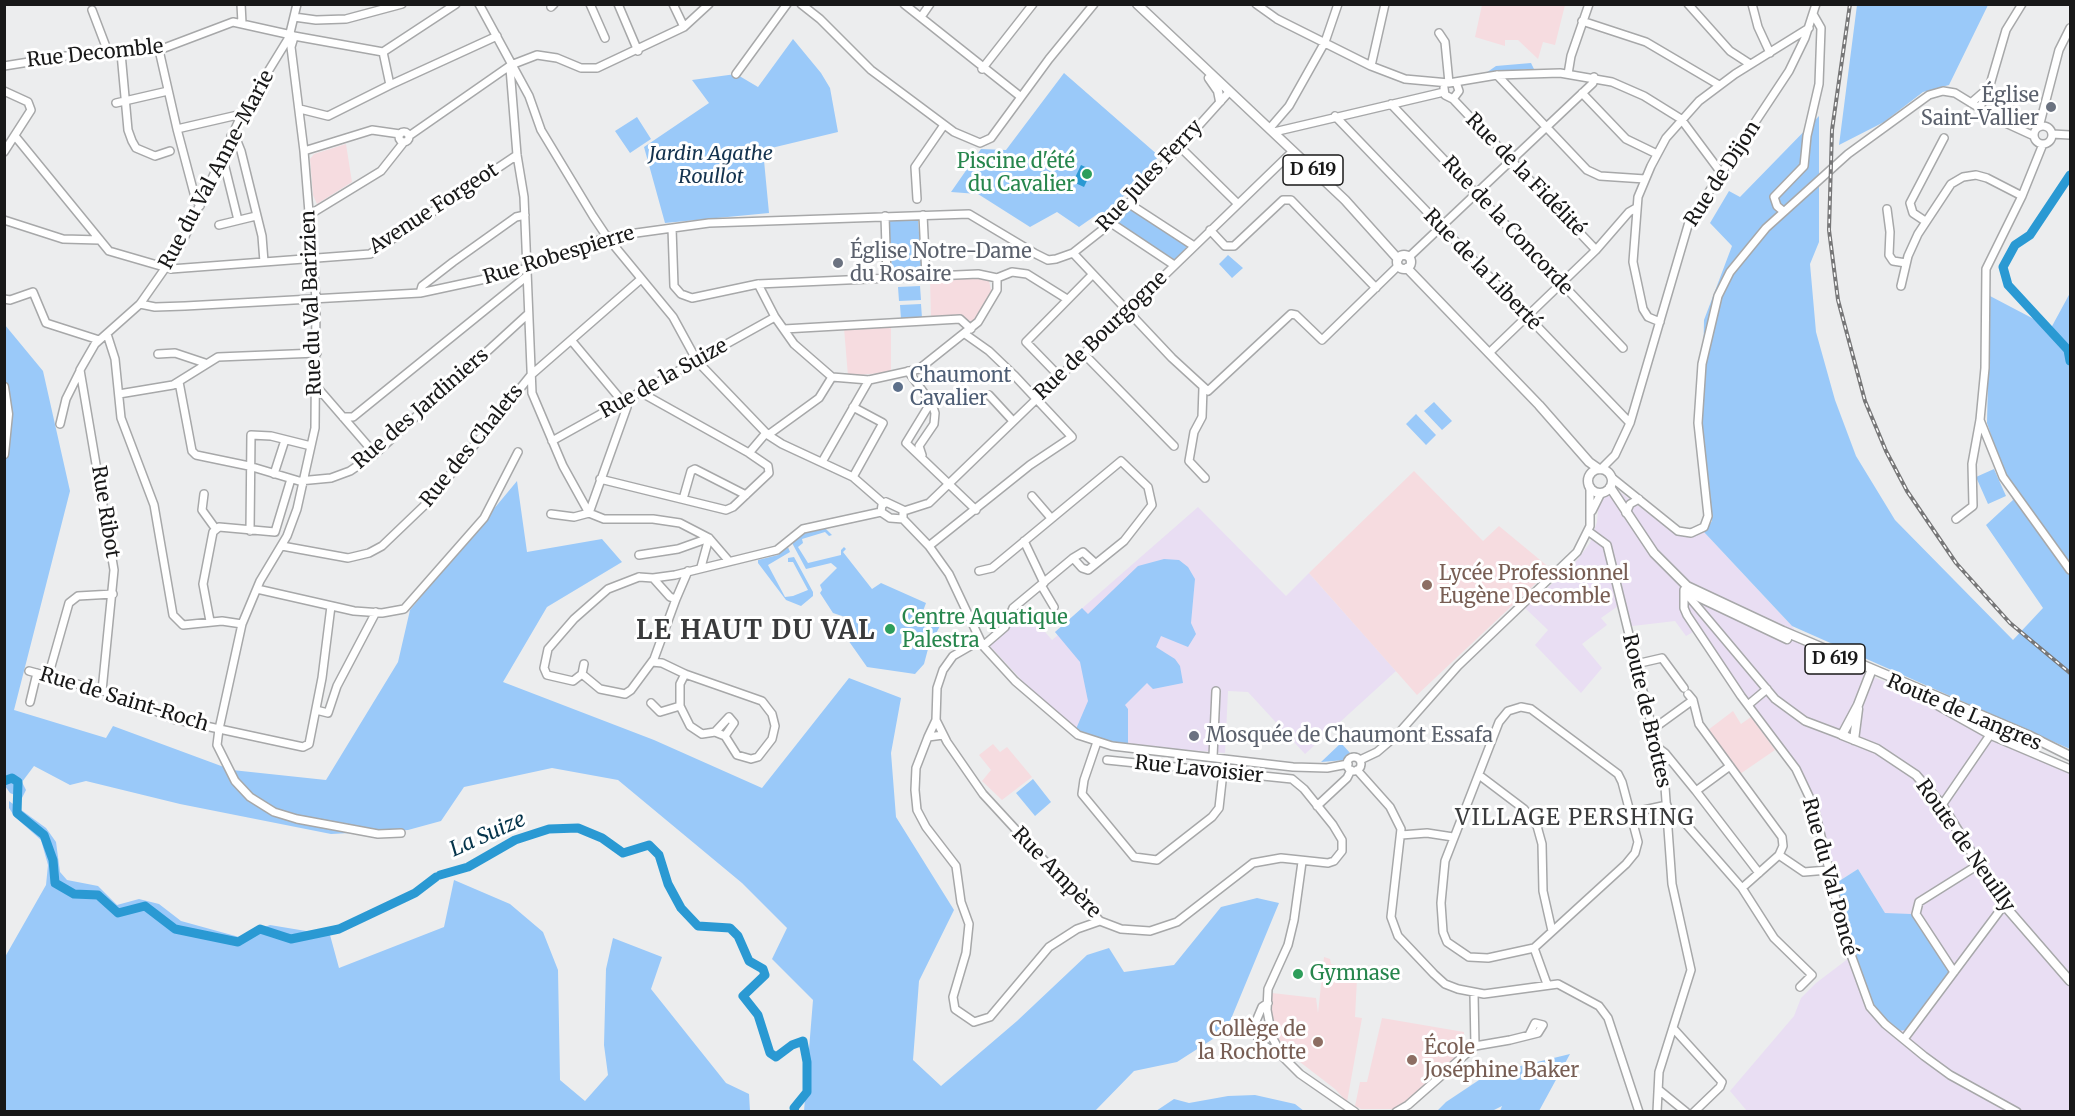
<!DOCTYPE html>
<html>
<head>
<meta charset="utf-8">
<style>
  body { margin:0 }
  #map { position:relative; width:2075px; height:1116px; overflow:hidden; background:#ecedee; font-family:Merriweather,serif }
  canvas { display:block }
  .frame { position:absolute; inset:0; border:6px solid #181818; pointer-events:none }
</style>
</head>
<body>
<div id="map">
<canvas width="2075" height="1116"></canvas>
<div class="frame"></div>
</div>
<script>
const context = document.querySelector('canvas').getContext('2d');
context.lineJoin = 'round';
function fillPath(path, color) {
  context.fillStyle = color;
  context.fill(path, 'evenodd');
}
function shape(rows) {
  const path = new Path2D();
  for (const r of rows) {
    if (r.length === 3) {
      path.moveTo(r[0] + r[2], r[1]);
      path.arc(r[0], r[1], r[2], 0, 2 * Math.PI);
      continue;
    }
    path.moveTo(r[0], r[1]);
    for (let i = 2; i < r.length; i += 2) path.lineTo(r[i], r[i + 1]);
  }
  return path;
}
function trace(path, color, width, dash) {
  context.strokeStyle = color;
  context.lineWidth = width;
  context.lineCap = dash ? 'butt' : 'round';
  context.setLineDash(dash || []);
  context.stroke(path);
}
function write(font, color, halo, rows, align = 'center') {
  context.font = font + ' Merriweather,serif';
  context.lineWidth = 6;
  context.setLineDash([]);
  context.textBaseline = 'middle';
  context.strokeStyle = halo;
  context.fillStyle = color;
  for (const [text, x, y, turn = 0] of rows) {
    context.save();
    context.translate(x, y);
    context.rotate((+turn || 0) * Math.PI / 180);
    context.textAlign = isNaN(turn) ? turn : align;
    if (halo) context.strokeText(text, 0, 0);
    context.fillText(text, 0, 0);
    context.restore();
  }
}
const industrial = shape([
  [1616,489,1665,526,1683,535,1693,536,1704,532,1792,626,1805,646,2070,765,2070,1111,1747,1111,1730,1091,1794,1016,1801,998,1816,983,1853,955,1885,913,1858,869,1833,885,1810,805,1792,769,1693,632,1686,636,1675,621,1624,627,1618,606,1601,618,1607,625,1582,644,1602,668,1581,693,1535,645,1548,630,1525,608,1574,564,1590,543,1597,522,1599,500],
  [1198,507,1286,596,1309,573,1396,671,1305,754,1248,692,1228,691,1225,753,1128,745,1089,736,1076,729,1029,688,989,645,1010,626,1014,611,1021,604,1052,640,1058,635,1055,632]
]);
const education = shape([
  [1482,5,1565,5,1555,45,1543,42,1538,59,1518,40,1505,40,1505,46,1475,37],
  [346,144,352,182,317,204,313,195,310,159,314,154],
  [979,277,989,281,992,294,973,322,960,316,931,317,930,279],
  [891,324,891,372,848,376,844,328],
  [1414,471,1483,541,1499,526,1551,569,1417,695,1309,573],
  [1733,711,1741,724,1751,717,1775,750,1740,774,1708,730],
  [993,744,1000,752,1007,747,1032,777,1002,800,982,781,991,770,979,755],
  [1324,957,1330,959,1331,964,1341,966,1341,977,1357,979,1355,1017,1362,1018,1347,1102,1335,1089,1283,1049,1272,1022,1272,993,1316,998,1318,1013],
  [1382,1018,1464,1032,1464,1050,1413,1096,1394,1109,1361,1109,1355,1106,1360,1082,1367,1082]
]);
const green = shape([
  [1857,5,1988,5,1949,85,1923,92,1884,122,1839,145],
  [793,39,821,73,830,88,838,132,763,150,769,213,665,223,644,147,709,103,692,80,736,74,758,87],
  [1531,63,1534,69,1491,72,1483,75,1496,66],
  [1064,73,1159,156,1104,218,1099,213,1079,227,1057,212,1030,227,978,194,951,192,981,149,1006,150],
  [1819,116,1819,242,1810,264,1816,332,1835,400,1856,456,1895,520,2013,640,2043,608,1986,525,2013,500,1987,423,1990,296,2051,328,2070,293,2070,749,1792,626,1704,532,1712,521,1702,423,1704,320,1732,246,1710,223,1729,191,1740,197],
  [637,117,651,139,630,153,615,131],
  [1128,208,1189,245,1175,260,1115,223],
  [889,220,918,220,922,271,892,274],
  [1228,255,1243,268,1232,278,1219,264],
  [920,286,921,300,899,301,898,287],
  [921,304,922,318,901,319,900,305],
  [5,325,43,371,70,491,14,710,106,738,113,726,232,770,326,780,398,662,410,610,517,481,527,552,602,539,622,562,547,607,503,682,654,740,762,788,849,678,901,698,891,753,896,817,954,910,919,981,913,1060,941,1086,1017,1021,1087,955,1109,948,1124,972,1174,965,1221,907,1257,898,1279,903,1231,1019,1216,1037,1177,1062,1134,1071,1095,1111,804,1111,813,1000,772,959,787,928,742,883,618,780,552,768,464,787,441,821,408,830,331,834,180,804,86,781,70,785,34,766,22,782,26,790,22,798,10,793,5,786],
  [1434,402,1452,421,1442,430,1424,411],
  [1416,414,1436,435,1426,445,1406,424],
  [1994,469,2006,496,1988,504,1976,477],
  [823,526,832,535,829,536,825,532,802,539,803,543,798,547,808,563,841,555,841,550,844,547,846,549,843,552,872,589,881,583,926,603,923,611,942,622,928,649,924,664,915,674,867,667,841,630,854,620,833,613,820,593,822,590,820,585,837,568,831,563,806,569,791,541,798,534],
  [788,547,790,552,768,565,785,597,793,596,808,590,793,562,788,562,788,558,794,557,813,592,813,596,801,606,786,600,758,563,758,560,778,555],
  [1164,559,1179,560,1188,567,1195,579,1191,623,1196,634,1188,647,1161,636,1156,647,1175,659,1180,666,1183,683,1153,689,1147,683,1125,705,1128,709,1128,745,1102,741,1076,729,1088,701,1080,662,1055,632,1082,608,1088,614,1138,566],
  [1341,743,1351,754,1345,760,1321,762],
  [1033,779,1051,802,1035,816,1016,793],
  [9,801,46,828,56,842,60,872,67,880,98,886,117,905,139,899,159,904,181,921,239,937,270,925,330,935,339,968,444,927,454,880,510,904,543,932,558,970,560,1080,585,1101,608,1075,604,1045,606,969,613,938,662,957,651,989,726,1083,749,1094,750,1111,5,1111,5,957,46,885,48,865,41,840,15,817,9,808],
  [1858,869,1885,913,1911,914,1951,974,1908,1030,1897,1031,1878,1013,1864,985,1853,955,1833,885],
  [1570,1054,1539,1111,1500,1111,1502,1106,1492,1111,1437,1111,1446,1102,1488,1074],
  [1255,1095,1295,1104,1304,1111,1156,1111,1174,1099,1189,1103,1228,1096]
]);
const water = shape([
  [1081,165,1092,170,1084,187,1073,182]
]);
const river = shape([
  [2070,175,2030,235,2015,245,2003,267,2008,285,2068,350,2070,361],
  [4,781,12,778,18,782,17,813,44,835,53,860,55,883,74,894,98,895,118,913,145,906,175,929,238,942,260,929,291,939,339,929,415,893,436,877],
  [440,875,468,867,515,840,549,829,578,828,602,838,623,853,649,845,659,855,668,884,681,908,698,926,730,928,738,936,749,961,763,969,765,975,743,996,758,1015,770,1053,776,1057,792,1045,803,1041,807,1062,807,1092,794,1108,795,1112]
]);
const minor = shape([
  [241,4,242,23],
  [479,4,529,96,541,130,593,216,607,237,673,317,697,361,768,435,782,444,853,477,884,504],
  [590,4,605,38],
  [618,4,638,51],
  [673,4,684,27],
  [801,4,820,19,871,70,954,132,980,143,991,138,1049,59,1094,4],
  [904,4,1021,97],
  [1256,4,1277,19,1371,66,1405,79,1449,83,1497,75,1560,73,1612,82,1644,96,1681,119,1722,174],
  [1688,4,1730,51,1750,64],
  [1752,4,1758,27,1770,53],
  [551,7,554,4],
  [92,10,108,52],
  [294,17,316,20,346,19,402,4],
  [921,17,930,4],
  [1582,21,1646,42,1719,85],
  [290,33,294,37,291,47,304,151,316,299,315,428,297,509,287,536,260,581,242,624,219,729,217,745,235,781,250,797,274,812,297,819,378,834,401,833],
  [1439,33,1445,42,1449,83],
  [287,35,290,33,297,4],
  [294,36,383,52,456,4],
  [159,50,177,129,195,197,200,206],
  [383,52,390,85],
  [121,53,128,130,132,141,136,148,155,156,170,151],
  [4,66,85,53,159,50,233,22,287,34],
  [1371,66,1385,4],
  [510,68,517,155,524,197,532,393,563,466,589,513,627,407,571,340],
  [982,69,1033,4],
  [736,74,787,4],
  [1568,74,1571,56,1589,4],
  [1497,75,1587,170,1600,176,1645,179],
  [1444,88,1445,95,1453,99,1459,91,1456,82],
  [4,91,28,102,31,110,4,152],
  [1582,93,1626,139,1657,154],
  [1453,99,1596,250],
  [116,103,168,91],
  [1971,103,1986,90],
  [1391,104,1623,348],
  [1979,108,1987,95,2006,30,2022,4],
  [300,109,328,116,390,85,497,36],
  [1335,116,1630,423],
  [2043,135,9],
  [2039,127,2059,50,2070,28],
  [1270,128,1289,106,1325,42,1338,4],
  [177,129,242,114],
  [404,137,5],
  [1274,132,1444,92],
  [2052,134,2070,135],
  [15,136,109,251,171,269,370,254,517,155],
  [231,136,237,141,241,151,262,236,264,262],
  [409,136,511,65,537,55,557,58,581,68,597,68,684,27,709,4],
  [1178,145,1238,204],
  [304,151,372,130,400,134],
  [222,155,238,220],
  [917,199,915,167,944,125],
  [1128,203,1194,246],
  [1887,209,1890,232,1889,255,1893,261,1906,263],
  [1783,211,1777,206,1774,197,1804,166,1807,136,1819,84,1821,28,1813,14],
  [309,215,381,171,404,142],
  [923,215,926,276],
  [885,216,887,278],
  [4,220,63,239,100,240],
  [1925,221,1913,213,1910,203,1944,138],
  [1111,223,1174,265],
  [219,225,256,216],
  [672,228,674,286,681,294,692,298,758,284,978,274,997,278,1012,272,1027,274,1067,299],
  [1210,230,1225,246,1234,246,1283,200,1291,200,1376,288],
  [1073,253,1172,358,1208,391,1291,314,1296,315,1322,340,1398,266],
  [1409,257,1593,83,1594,77],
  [758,284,775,317,794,344,832,377],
  [1901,286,1908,256,1918,234,1951,184,1963,177,1976,175,1987,178,2022,196],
  [420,293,422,286,453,262,516,217,525,215],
  [4,299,10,300,33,292,46,323,99,340],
  [140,304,155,307,185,306,420,293,513,273,607,237,709,223,969,214,1036,254,1048,260,1056,259,1073,253,1111,223,1229,92],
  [1660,322,1648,317,1643,309,1633,262,1638,197,1651,166,1666,138,1699,101,1735,74,1809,28],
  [784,329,960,319,971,329],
  [107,334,115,359,121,418,154,505,173,615,183,625,222,621,242,624],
  [1083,353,1174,446],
  [1489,353,1596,250,1629,212,1636,208],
  [158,354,175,353,205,363],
  [908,371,932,404,935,413,934,424,919,446,922,455],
  [1059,376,1026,342,1092,275],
  [832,377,869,380,919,369,978,322,997,290,997,278],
  [179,382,192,451,196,455,249,466,299,481,331,478,350,471,375,454,528,314],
  [317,387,375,454],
  [1203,388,1202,417,1194,432,1189,461,1205,478],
  [119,394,173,385,218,357,317,353],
  [989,395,1013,421],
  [931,402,906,443,976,510],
  [343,417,353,417,527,276],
  [1980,420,2003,477,2070,570],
  [60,424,66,399,80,371],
  [768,435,819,398,832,377],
  [552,441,775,317],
  [749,453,766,433],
  [822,462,869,380],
  [1601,469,1615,455,1630,423,1689,222,1789,71,1805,38,1816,4],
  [274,474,285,440],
  [853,477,883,423,853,407],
  [1611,477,1678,531,1691,533,1704,527,1708,516,1698,423,1702,364,1718,296,1730,272,1766,228,1848,154,1929,95,1943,91,1955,93,1999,120,2034,136],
  [600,479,726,510,733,507,769,473,768,466,749,453,640,392],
  [204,494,202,510,215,528],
  [1032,496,1051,518],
  [683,499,691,471,695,469,746,495],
  [886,502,903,510,903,519,890,518,881,512,882,505,886,502],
  [904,511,929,503,1293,151],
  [1592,511,1601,493],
  [1626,513,1630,504,1639,499],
  [551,514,574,517,589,513,604,519,653,519,680,523,709,538,728,560],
  [903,519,929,546,949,574,983,646,1015,681,1078,735,1112,746,1293,767,1327,768,1348,764],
  [1956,519,1973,506,1972,464,1980,420,1985,368,1986,269,2022,196,2043,144],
  [250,531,251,435,271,436,311,446],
  [1588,531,1607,545,1654,736,1665,787,1672,884,1691,970,1659,1072,1657,1112],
  [1024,541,1044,583],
  [282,546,348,558,369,553,382,546,429,501,531,375,641,279],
  [929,546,1030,465,1072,437,1014,375,989,351,965,334],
  [639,555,678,549,709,538],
  [701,567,709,538],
  [979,571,992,568,1121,461,1148,487,1152,505,1124,541,1088,570,1082,568,1073,558,1083,552,1095,563],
  [639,577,653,578,670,597,676,599,654,659,631,690,625,694,600,689,582,674,573,681,547,675,544,668,548,649,574,619,608,589,639,577],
  [653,578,675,575,777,550,803,529,881,512],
  [1041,585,1054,607],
  [257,589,354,611,382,613,404,609,484,518,518,452],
  [1684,590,1684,608,1687,615,1741,696,1796,769,1814,807,1846,941,1870,1007,1885,1024,1924,1056,1950,1075,2017,1112],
  [1685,592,1775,699,1805,721,1842,735],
  [676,599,688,571],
  [210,621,203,584,213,532,219,527,275,532,291,479],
  [979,641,953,656,943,670,937,688,936,720,947,742,983,794,1100,921,1121,929,1150,931,1177,922,1253,863,1281,858,1328,863,1334,861,1342,851,1342,840,1333,825,1304,789,1292,779,1107,760],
  [983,646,1005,627,1013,608,1073,558],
  [652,662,662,663,685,674,762,701,772,714,775,726,772,739,758,757,751,759,737,755,725,736,715,732,702,734,690,726,680,706,680,684,685,674],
  [1636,664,1662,658,1684,688],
  [29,671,125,697,173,719,303,747,309,744,322,678,331,606],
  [582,674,584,664],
  [48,677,69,603,78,596,113,594],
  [102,691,114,570,80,370,95,344,140,304,180,247,242,114,288,39],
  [1688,694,1693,700,1699,724,1782,837,1783,846,1779,855,1742,888],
  [30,702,37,673],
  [1931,702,1990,735,2070,769],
  [651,703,660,712,680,706],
  [1748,705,1767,689],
  [1521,707,1531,709,1618,774,1622,782,1638,842,1635,853,1626,864,1534,948,1488,958,1469,957,1447,942,1443,932,1441,903,1445,861,1499,722,1508,711,1521,707],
  [316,710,328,713,337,686,376,612],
  [1653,729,1693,700],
  [715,732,729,717,734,723,725,736],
  [943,735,928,737,916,768,915,790,917,810,926,827,956,866,961,902,969,924,966,953,953,997,955,1009,974,1022,990,1017,1049,947,1077,929,1100,921],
  [928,737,936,720],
  [1097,742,1084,780,1082,794,1134,857,1157,860,1212,817,1219,808,1223,772],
  [1657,747,1665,753,1696,791,1759,873],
  [1213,757,1216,691],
  [1354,764,7],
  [1360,760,1377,752,1397,735,1458,666,1577,552,1590,526,1590,487],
  [1357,770,1390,807,1401,829,1391,917,1398,936,1434,974,1445,984,1458,989,1484,994,1558,984,1599,1006,1608,1018,1639,1112],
  [1479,775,1524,809,1537,826,1542,844,1543,891,1552,931],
  [1696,791,1730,766],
  [1942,805,1990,735],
  [1317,806,1347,778,1351,770],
  [1667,809,1678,815,1707,848,1742,888,1774,938,1812,975,1800,987],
  [1630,813,1667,805],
  [1633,822,1668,813],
  [1401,835,1427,833,1453,837],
  [1779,855,1804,872,1828,870],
  [1302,862,1294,920,1288,945,1268,989,1267,1010,1272,1037,1283,1057,1300,1074,1355,1112],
  [1534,948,1547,984],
  [1954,972,1916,914,1919,902,1978,865],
  [1268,1003,1262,1007,1254,1026,1258,1039,1265,1046,1271,1050,1278,1048],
  [1673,1028,1722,1082,1720,1087,1694,1112],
  [1904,1039,2004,905],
  [1475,1046,1510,1040,1538,1033,1543,1025,1535,1023,1529,1035],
  [1659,1090,1686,1112],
  [1396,1112,1408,1105,1475,1046,1474,994]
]);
const major = shape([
  [1137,4,1345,200,1398,259],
  [1209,78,1218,91,1220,101],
  [1404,262,7],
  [1407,268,1539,405,1589,462,1599,469],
  [4,387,8,414,4,454],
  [1600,481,12],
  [1610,487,1654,553,1687,586,1783,631,2028,735,2070,756],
  [1690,593,1787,639],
  [1872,669,1858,705,1842,735,1877,749,1916,775,1942,805,2004,905,2070,981],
  [1903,688,1991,724],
  [1854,740,1858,709]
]);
const rail = shape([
  [1850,4,1832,130,1829,230,1838,300,1865,401,1886,451,1907,491,1956,563,2010,623,2070,673]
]);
const markers = [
  [2051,107,6,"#6b7280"],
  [1087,174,6,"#2e9e5b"],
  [838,263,6,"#6b7280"],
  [898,387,6,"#5c6f8a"],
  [1427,585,6,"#8d6e63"],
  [890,629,6,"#2e9e5b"],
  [1194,736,6,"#6b7280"],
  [1298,974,6,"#2e9e5b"],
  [1318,1042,6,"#8d6e63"],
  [1412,1060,6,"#8d6e63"]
];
const shields = [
  [1313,170,60],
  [1835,659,60]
];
const shieldNames = [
  ["D 619",1313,170],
  ["D 619",1835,659]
];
const streetNames = [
  ["Rue Decomble",95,54,-6],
  ["Rue du Val Anne-Marie",217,170,-62],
  ["Rue de Dijon",1723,174,-57],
  ["Rue de la Fidélité",1525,175,46],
  ["Rue Jules Ferry",1150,176,-47],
  ["Avenue Forgeot",434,209,-33],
  ["Rue de la Concorde",1507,226,47],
  ["Rue Robespierre",559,256,-17],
  ["Rue de la Liberté",1482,270,46],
  ["Rue du Val Barizien",312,303,-92],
  ["Rue de Bourgogne",1101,336,-44],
  ["Rue de la Suize",664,379,-29],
  ["Rue des Jardiniers",421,409,-41],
  ["Rue des Chalets",472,446,-51],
  ["Rue Ribot",105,512,81],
  ["Rue de Saint-Roch",124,700,17],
  ["Route de Brottes",1646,711,77],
  ["Route de Langres",1964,713,23],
  ["Rue Lavoisier",1199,770,6],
  ["Route de Neuilly",1965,846,55],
  ["Rue Ampère",1056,873,46],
  ["Rue du Val Poncé",1829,877,75]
];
const worshipNames = [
  ["Église",2039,96,"right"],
  ["Saint-Vallier",2039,119,"right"],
  ["Église Notre-Dame",850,252],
  ["du Rosaire",850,275],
  ["Mosquée de Chaumont Essafa",1206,736]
];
const parkNames = [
  ["Jardin Agathe",711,154],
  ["Roullot",711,177]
];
const leisureNames = [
  ["Piscine d'été",1075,162,"right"],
  ["du Cavalier",1075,185,"right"],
  ["Centre Aquatique",902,618],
  ["Palestra",902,641],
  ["Gymnase",1310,974]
];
const serviceNames = [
  ["Chaumont",910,376],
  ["Cavalier",910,399]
];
const educationNames = [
  ["Lycée Professionnel",1439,574],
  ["Eugène Decomble",1439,597],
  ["Collège de",1306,1030,"right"],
  ["la Rochotte",1306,1053,"right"],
  ["École",1424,1048],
  ["Joséphine Baker",1424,1071]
];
const waterNames = [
  ["La Suize",488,835,-24]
];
const quarterNames = [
  ["VILLAGE PERSHING",1575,819]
];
const districtNames = [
  ["LE HAUT DU VAL",756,632]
];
fillPath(industrial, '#e9def3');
fillPath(education, '#f6dce0');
fillPath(green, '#9ac9f9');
fillPath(water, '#2a99d3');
trace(river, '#2a99d3', 9);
trace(minor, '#a7a8a9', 10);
trace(major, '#a7a8a9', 11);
trace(minor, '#fff', 7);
trace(major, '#fff', 8);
trace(rail, '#777778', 4);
trace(rail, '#fff', 1.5, [4.5]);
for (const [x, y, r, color] of markers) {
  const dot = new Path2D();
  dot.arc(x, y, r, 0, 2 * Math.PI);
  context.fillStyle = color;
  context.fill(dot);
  trace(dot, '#fff', 2);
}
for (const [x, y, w] of shields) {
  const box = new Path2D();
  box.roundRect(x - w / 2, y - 15, w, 30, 4.5);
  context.fillStyle = '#fff';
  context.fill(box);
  trace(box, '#181818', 1.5);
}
write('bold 18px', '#181818', null, shieldNames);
write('20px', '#181818', '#fff', streetNames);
write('20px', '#5b616d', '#fff', worshipNames, 'left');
write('italic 20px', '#14334f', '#fff', parkNames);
write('20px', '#27864d', '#fff', leisureNames, 'left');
write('20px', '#4e5e75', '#fff', serviceNames, 'left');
write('20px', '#785e54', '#fff', educationNames, 'left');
write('italic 21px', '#05344b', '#fff', waterNames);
context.letterSpacing = '1.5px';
write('22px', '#3a3b3c', '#fff', quarterNames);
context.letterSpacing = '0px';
context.letterSpacing = '1.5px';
write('bold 26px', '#3a3b3c', '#fff', districtNames);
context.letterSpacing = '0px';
</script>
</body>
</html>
